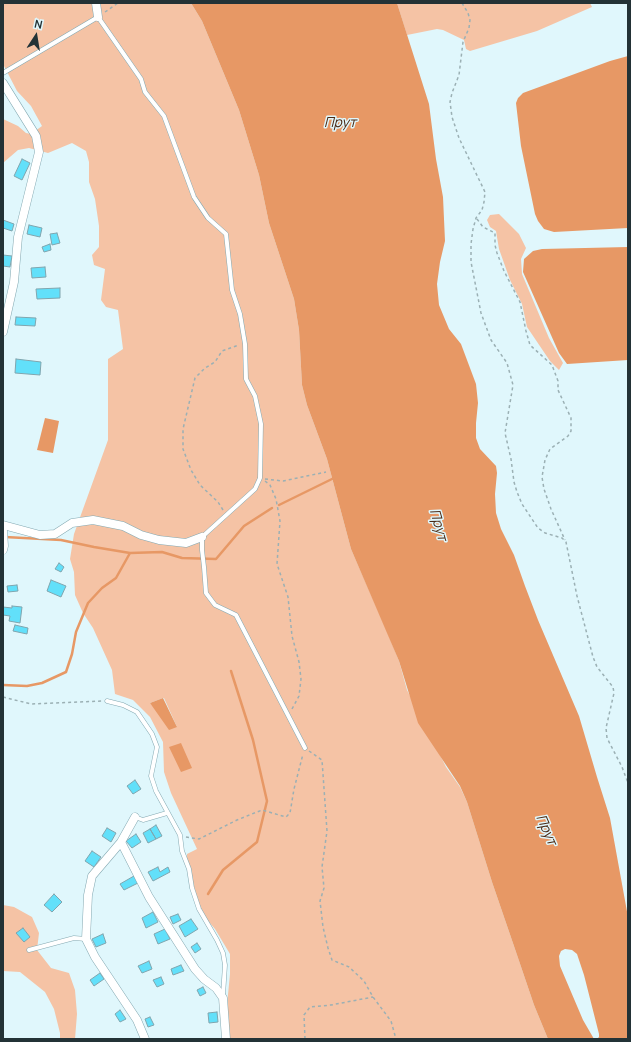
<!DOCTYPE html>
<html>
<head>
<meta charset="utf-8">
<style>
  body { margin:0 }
  #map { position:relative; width:631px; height:1042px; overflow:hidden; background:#e0f7fc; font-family:Manrope,sans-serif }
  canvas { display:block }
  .frame { position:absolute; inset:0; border:4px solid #233236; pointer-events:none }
  .north { position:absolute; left:16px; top:16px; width:40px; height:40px; -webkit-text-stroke:3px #e0f7fc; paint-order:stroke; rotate:12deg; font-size:11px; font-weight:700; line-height:16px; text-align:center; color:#233236 }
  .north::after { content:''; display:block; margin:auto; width:14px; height:18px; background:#233236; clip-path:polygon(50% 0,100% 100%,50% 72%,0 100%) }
</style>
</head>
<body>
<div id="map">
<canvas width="631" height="1042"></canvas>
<div class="frame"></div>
<div class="north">N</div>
</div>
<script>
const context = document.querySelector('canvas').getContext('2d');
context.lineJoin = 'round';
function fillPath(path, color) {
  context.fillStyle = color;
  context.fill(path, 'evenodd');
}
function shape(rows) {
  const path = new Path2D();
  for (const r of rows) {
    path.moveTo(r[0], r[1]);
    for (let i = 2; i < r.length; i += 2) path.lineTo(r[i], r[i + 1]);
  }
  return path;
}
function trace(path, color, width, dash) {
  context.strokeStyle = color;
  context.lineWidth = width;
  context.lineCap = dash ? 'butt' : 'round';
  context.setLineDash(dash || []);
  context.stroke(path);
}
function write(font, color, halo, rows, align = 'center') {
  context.font = font + ' Manrope,sans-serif';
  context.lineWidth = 3;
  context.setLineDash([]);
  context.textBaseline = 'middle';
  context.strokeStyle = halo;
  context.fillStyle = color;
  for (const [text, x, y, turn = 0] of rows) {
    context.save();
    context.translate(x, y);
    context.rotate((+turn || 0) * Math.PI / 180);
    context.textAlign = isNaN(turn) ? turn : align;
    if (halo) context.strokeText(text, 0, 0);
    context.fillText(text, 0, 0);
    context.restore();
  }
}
const green = shape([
  [3,3,191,3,202,21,239,110,259,175,269,223,294,299,299,330,302,385,307,405,327,459,351,549,386,629,399,661,407,690,446,767,460,787,467,802,492,882,516,952,534,1005,548,1039,229,1039,227,1005,230,974,230,954,215,929,203,915,191,881,187,862,187,854,197,849,171,793,164,772,163,742,150,717,133,700,115,694,112,670,93,628,83,613,75,595,74,572,70,559,74,534,108,440,108,359,123,349,118,310,106,307,101,300,105,269,94,265,92,255,99,247,99,226,95,199,89,182,89,162,86,151,72,143,48,153,29,148,18,150,3,163,3,119,18,126,26,133,31,134,42,126,31,106,17,91,3,64],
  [163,698,164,698,177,727,150,703],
  [397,3,590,3,592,7,537,31,470,51,466,49,464,40,443,30,437,29,407,35],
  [499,214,519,234,526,248,521,259,522,274,549,338,563,363,559,370,550,361,527,327,522,304,510,280,499,249,496,231,490,227,487,220,490,215],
  [3,905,14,907,32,917,39,933,37,950,51,968,69,973,75,990,77,1014,75,1039,60,1039,60,1033,54,1009,45,992,20,972,3,971]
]);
const water = shape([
  [191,3,397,3,429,104,436,159,443,197,445,241,440,262,437,284,439,305,449,329,461,344,476,384,478,403,476,423,476,438,480,449,496,466,497,473,495,494,496,513,501,529,514,555,525,586,538,620,579,716,597,777,610,818,628,917,628,1039,597,1039,599,1037,599,1034,584,975,577,954,572,950,565,949,561,951,559,956,560,966,583,1020,594,1039,548,1039,534,1005,516,952,492,882,467,802,460,786,418,723,399,661,351,549,327,459,307,405,302,385,299,330,294,299,269,223,259,175,239,110,202,21],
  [628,56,628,228,554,232,544,229,538,221,535,214,521,146,516,103,518,98,523,93,610,61],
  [628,247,628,360,567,364,559,353,523,272,524,259,533,251,542,249],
  [45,418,59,421,53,453,37,450],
  [163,698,177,727,169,730,150,703],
  [181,743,192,768,181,772,169,747]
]);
const stream = shape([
  [279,505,334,478],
  [5,537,61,540,94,547,130,553,162,552,182,558,216,559,244,526,272,508],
  [3,685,27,686,42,683,66,672,72,654,76,632,88,603,102,588,116,578,130,553],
  [208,894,223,870,257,842,267,801,253,740,231,671]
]);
const building = shape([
  [22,159,30,163,22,180,14,176,22,159],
  [3,220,14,224,12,231,3,228,3,220],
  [29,225,42,228,40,237,27,234,29,225],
  [57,233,60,243,52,245,50,234,57,233],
  [50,244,51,250,44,252,42,247,50,244],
  [3,255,12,256,10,267,3,266,3,255],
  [45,267,46,277,32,278,31,268,45,267],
  [60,288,60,298,37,299,36,289,60,288],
  [16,317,36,318,35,326,15,325,16,317],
  [16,359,41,362,40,375,15,373,16,359],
  [59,563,64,567,61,572,55,569,59,563],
  [51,580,66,586,61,597,47,591,51,580],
  [17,585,18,591,8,592,7,586,17,585],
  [12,606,22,607,20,623,9,621,10,616,3,615,3,607,12,608,12,606],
  [15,625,28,628,27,634,13,631,15,625],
  [135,780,141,789,133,794,127,786,135,780],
  [156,825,162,836,156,839,150,829,156,825],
  [107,828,116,833,111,842,102,836,107,828],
  [150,829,156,839,148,843,143,833,150,829],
  [136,834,141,842,132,848,126,841,136,834],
  [92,851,101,857,94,867,85,861,92,851],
  [158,867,160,872,168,867,170,872,153,881,148,872,158,867],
  [134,876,138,883,124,890,120,884,134,876],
  [54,894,62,902,52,912,44,905,54,894],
  [153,912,158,922,146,928,142,918,153,912],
  [178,914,181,920,173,924,170,917,178,914],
  [191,919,198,929,185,937,179,926,191,919],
  [23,928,30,937,24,942,16,933,23,928],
  [165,929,170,939,158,944,154,934,165,929],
  [103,934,106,943,96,947,92,939,103,934],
  [197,943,201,949,195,953,191,947,197,943],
  [149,961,152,969,142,973,138,966,149,961],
  [181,965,184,971,173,975,171,969,181,965],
  [100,973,104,979,94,986,90,980,100,973],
  [161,977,164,984,157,987,153,980,161,977],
  [203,987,206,993,200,996,197,990,203,987],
  [120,1010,126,1019,120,1022,115,1014,120,1010],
  [217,1012,218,1022,209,1023,208,1013,217,1012],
  [150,1017,154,1025,148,1027,145,1019,150,1017]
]);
const path = shape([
  [462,3,468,13,470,20,469,28,463,42,459,75,452,93,450,102,452,117,459,138,485,192,484,202,482,210,476,218,473,229,471,244,471,262,481,313,491,340,507,363,513,385,505,433,511,459,514,482,517,492,522,504,538,528,545,533,562,538,566,542,577,596,593,657,597,667,613,687,614,693,606,728,607,738,622,767,628,783],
  [105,12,118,3],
  [477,219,483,227,495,233,495,245,497,253,504,271,520,302,526,331,530,345,552,365,558,381,558,390,571,418,571,431,568,436,550,449,545,460,542,477,544,489,551,509,565,540],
  [265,479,283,481,326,472],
  [265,481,270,485,276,499,280,521,277,564,288,597,292,636,299,662,301,679,299,696,292,709],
  [223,510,218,502,200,485,191,470,183,449,183,429,195,378,205,368,215,362,222,351,239,345],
  [3,697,31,704,102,701],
  [309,751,322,760,327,831,322,867,324,888,320,901,323,927,328,948,332,960,349,967,364,981,373,997,391,1021,396,1039],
  [186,837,199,839,237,820,262,810,286,817,290,813,294,789,303,754],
  [305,1039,304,1015,310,1007,331,1005,373,997]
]);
const lane = shape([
  [3,73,98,17,141,79,145,92,164,116,194,197,208,218,226,234,232,290,240,314,245,344,246,379,255,396,261,424,260,478,255,489,202,537,202,550,204,567,206,593,215,605,236,615,305,748],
  [107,701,123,705,137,712,152,734,157,747,151,776,156,791,180,835,182,851,189,869,192,888,199,909,217,940,223,953,225,965,223,995],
  [135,817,143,820,167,813],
  [29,950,74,938,86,939]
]);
const street = shape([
  [96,3,98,17],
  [3,83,36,136,39,152,18,237,14,282,3,332],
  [3,525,40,535,55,534,72,523,93,520,123,526,141,535,159,540,186,543,202,537],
  [3,531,4,546,3,550],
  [121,842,135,817],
  [145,1039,137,1020,95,957,86,939,88,895,92,876,121,842,149,897,195,969,204,979,216,988,223,998,226,1039]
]);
const waterNames = [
  ["Прут",340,123],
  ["Прут",438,525,74],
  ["Прут",546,830,66]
];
fillPath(green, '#f5c3a5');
fillPath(water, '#e79865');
trace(stream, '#e79865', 2.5);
fillPath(building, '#62e0fa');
trace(building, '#80a5ae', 1);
trace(lane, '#84a9b2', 5);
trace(street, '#84a9b2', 9);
trace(path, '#9bb0b4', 1.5, [3, 3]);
trace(lane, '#fff', 4);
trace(street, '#fff', 8);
write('italic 14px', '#4a2914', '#e0f7fc', waterNames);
</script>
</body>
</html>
